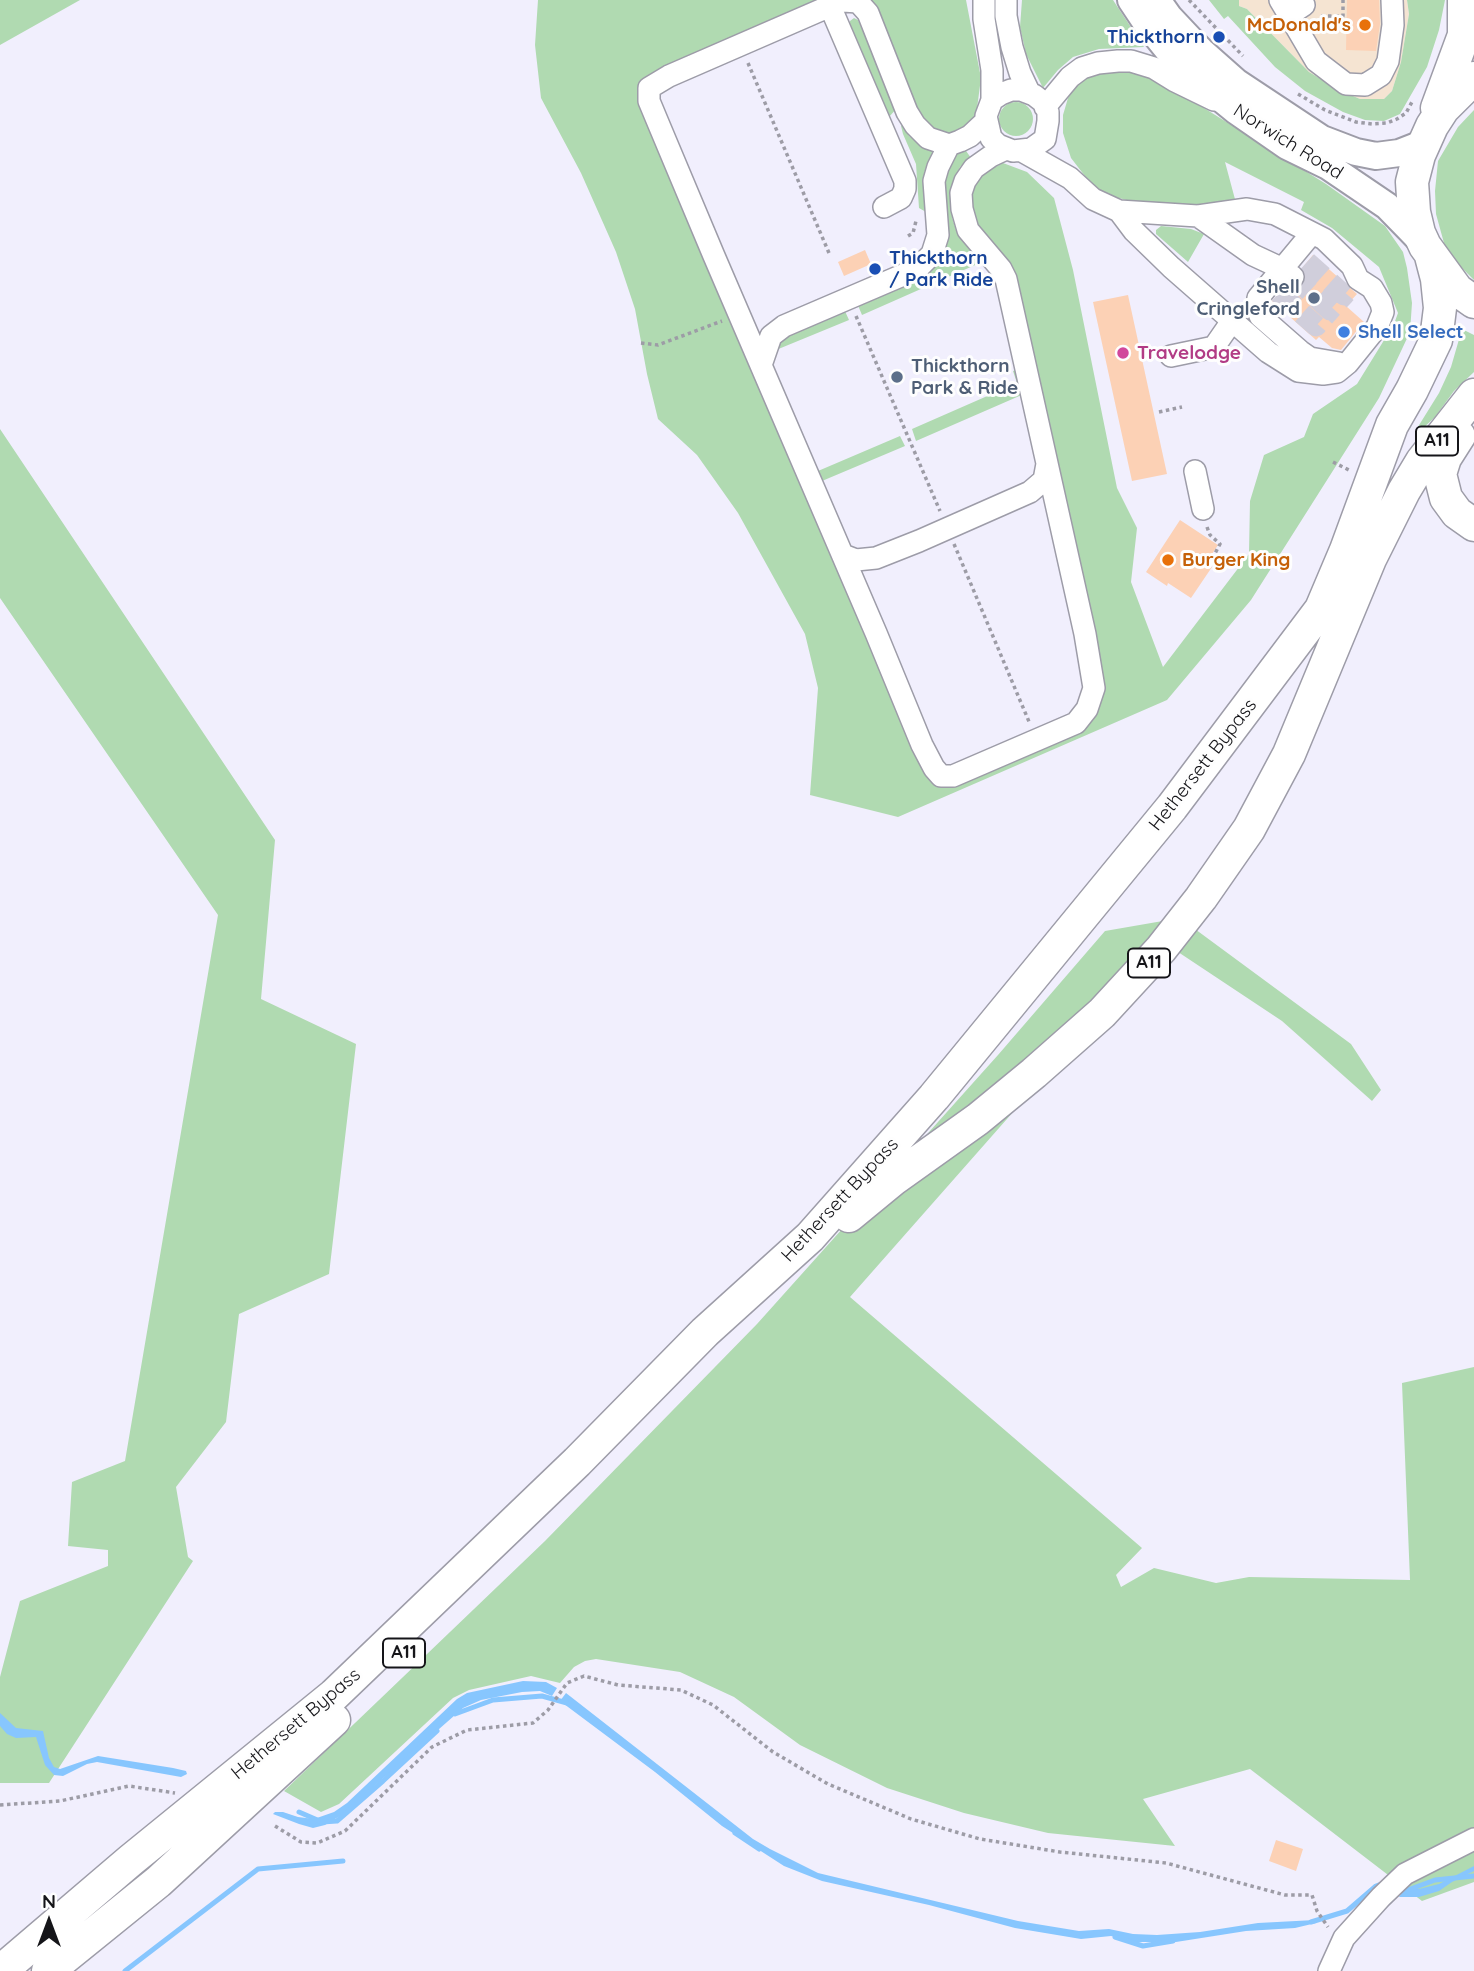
<!DOCTYPE html>
<html>
<head>
<meta charset="utf-8">
<style>
  body { margin:0 }
  #map { position:relative; width:1474px; height:1971px; overflow:hidden; background:#f1effd; font-family:Quicksand,sans-serif }
  canvas { display:block }
  .north { position:absolute; left:14px; top:1887px; width:70px; height:70px; -webkit-text-stroke:5px #fefefe; paint-order:stroke; rotate:0deg; font-size:19px; font-weight:700; line-height:28px; text-align:center; color:#151519 }
  .north::after { content:''; display:block; margin:auto; width:24px; height:32px; background:#151519; clip-path:polygon(50% 0,100% 100%,50% 72%,0 100%) }
</style>
</head>
<body>
<div id="map">
<canvas width="1474" height="1971"></canvas>
<div class="north">N</div>
</div>
<script>
const context = document.querySelector('canvas').getContext('2d');
context.lineJoin = 'round';
function fillPath(path, color) {
  context.fillStyle = color;
  context.fill(path, 'evenodd');
}
function shape(rows) {
  const path = new Path2D();
  for (const r of rows) {
    if (r.length === 3) {
      path.moveTo(r[0] + r[2], r[1]);
      path.arc(r[0], r[1], r[2], 0, 2 * Math.PI);
      continue;
    }
    path.moveTo(r[0], r[1]);
    for (let i = 2; i < r.length; i += 2) path.lineTo(r[i], r[i + 1]);
  }
  return path;
}
function trace(path, color, width, dash) {
  context.strokeStyle = color;
  context.lineWidth = width;
  context.lineCap = dash ? 'butt' : 'round';
  context.setLineDash(dash || []);
  context.stroke(path);
}
function write(font, color, halo, rows, align = 'center') {
  context.font = font + ' Quicksand,sans-serif';
  context.lineWidth = 6;
  context.setLineDash([]);
  context.textBaseline = 'middle';
  context.strokeStyle = halo;
  context.fillStyle = color;
  for (const [text, x, y, turn = 0] of rows) {
    context.save();
    context.translate(x, y);
    context.rotate((+turn || 0) * Math.PI / 180);
    context.textAlign = isNaN(turn) ? turn : align;
    if (halo) context.strokeText(text, 0, 0);
    context.fillText(text, 0, 0);
    context.restore();
  }
}
const commercial = shape([
  [1239,0,1407,0,1409,14,1401,62,1392,91,1384,99,1360,99,1339,90,1309,72,1247,9,1239,6]
]);
const green = shape([
  [0,0,80,0,0,45],
  [538,0,825,0,647,78,929,773,1089,720,1052,439,981,234,969,205,972,191,980,178,991,169,1003,163,1027,172,1054,198,1073,270,1117,488,1137,528,1131,582,1163,667,1249,554,1250,501,1264,455,1304,437,1313,414,1357,384,1394,324,1398,313,1379,267,1332,228,1301,210,1304,202,1225,162,1236,203,1186,205,1137,203,1119,198,1110,202,1088,180,1071,158,1063,133,1063,115,1068,98,1078,82,1093,73,1122,67,1159,80,1326,184,1385,226,1403,252,1407,268,1412,303,1410,332,1379,398,1251,600,1167,700,898,817,810,795,818,688,805,634,738,513,697,455,658,419,647,374,635,309,616,252,581,173,541,98,535,45],
  [866,0,966,0,981,78,976,116,960,131,949,135,936,133,920,117],
  [1022,0,1113,0,1144,47,1099,49,1073,57,1058,70,1043,88,1026,54,1020,27],
  [1209,0,1239,0,1239,6,1247,9,1309,72,1339,90,1360,99,1384,99,1392,91,1401,62,1409,14,1407,0,1445,0,1439,30,1427,67,1400,114,1384,121,1365,120,1343,112,1305,91,1275,67,1228,16,1224,19],
  [854,18,858,20,897,108,889,117,848,27,850,21],
  [1016,119,17],
  [1474,110,1474,280,1455,261,1444,243,1436,214,1435,191,1438,161,1458,127],
  [904,123,909,136,919,143,935,150,927,164,924,174,926,212,919,208,916,164,903,134,901,126],
  [964,148,971,158,960,167,954,182,951,199,952,217,956,230,966,244,982,262,862,315,857,303,925,274,940,187,947,160],
  [1161,226,1191,229,1204,234,1188,262,1156,234,1156,230],
  [844,309,849,320,776,350,780,336],
  [1462,329,1474,335,1474,372,1454,391,1435,417,1419,432,1416,430,1439,393,1451,367],
  [1018,369,1024,394,916,441,912,429,1017,383,1013,371],
  [0,429,275,840,261,999,356,1044,329,1274,239,1314,226,1422,176,1487,188,1557,193,1561,49,1783,0,1783,0,1677,20,1601,108,1566,108,1550,68,1546,72,1482,125,1461,218,915,0,598],
  [900,436,905,446,822,481,818,471],
  [1180,918,1351,1044,1381,1090,1372,1101,1282,1021,1163,942,850,1297,1142,1548,1116,1575,1121,1587,1154,1568,1216,1583,1249,1577,1410,1580,1402,1383,1474,1367,1474,1882,1422,1901,1250,1769,1143,1799,1175,1846,1048,1833,964,1813,887,1788,800,1745,734,1697,680,1672,596,1659,585,1661,574,1667,560,1683,531,1676,469,1690,453,1698,339,1804,321,1812,284,1791,545,1541,757,1324,998,1055,1105,931]
]);
const water = shape([
  [523,1681,546,1682,557,1688,552,1696,540,1691,522,1692,481,1700,463,1708,340,1816,325,1825,313,1828,299,1824,273,1814,275,1812,283,1812,298,1817,314,1819,334,1812,347,1803,457,1699,467,1693],
  [566,1693,753,1839,770,1849,818,1873,1018,1921,1079,1931,1109,1929,1133,1934,1157,1935,1200,1932,1258,1923,1315,1920,1316,1923,1295,1928,1246,1931,1176,1942,1136,1942,1111,1936,1081,1939,1015,1928,929,1905,822,1881,784,1866,722,1826,655,1772,560,1701],
  [0,1713,16,1728,43,1731,49,1758,54,1767,60,1769,98,1756,173,1768,186,1771,187,1774,181,1777,97,1762,87,1764,63,1776,54,1775,45,1765,36,1737,16,1738,7,1734,0,1726],
  [1474,1866,1474,1871,1452,1882,1439,1891,1419,1897,1399,1897,1404,1889,1419,1889,1439,1884]
]);
const stream = shape([
  [455,1714,493,1700,542,1696,567,1703],
  [299,1812,322,1822,337,1821,383,1781,437,1731],
  [735,1833,759,1849],
  [1405,1891,1435,1880,1474,1876],
  [1311,1922,1347,1911,1376,1886,1384,1883],
  [1115,1937,1143,1946,1173,1941],
  [125,1971,258,1869,343,1861]
]);
const building = shape([
  [1347,0,1379,0,1380,24,1376,51,1346,50],
  [865,250,871,264,844,276,838,262],
  [1313,255,1357,294,1346,306,1364,322,1341,350,1332,348,1319,337,1316,340,1272,301,1285,287,1292,290,1297,289,1303,286,1306,278,1302,268],
  [1128,295,1167,474,1132,481,1093,302],
  [1180,520,1218,545,1206,563,1212,567,1191,598,1168,583,1167,586,1146,572],
  [1276,1840,1303,1849,1296,1871,1269,1861]
]);
const minorTunnel = shape([
  [1307,262,1344,295,1350,288],
  [1294,277,1330,310,1344,295],
  [1279,293,1316,326,1330,310]
]);
const path = shape([
  [1189,0,1243,56],
  [1321,16,1343,16,1343,0],
  [748,63,829,253],
  [1298,94,1325,110,1356,122,1372,124,1387,123,1397,119,1406,113,1413,100],
  [908,236,913,233,916,221],
  [856,316,940,511],
  [641,343,658,345,722,321],
  [1159,412,1182,407],
  [1333,462,1351,471],
  [1207,527,1210,535,1220,544,1211,561,1209,560],
  [954,544,1030,724],
  [0,1805,60,1801,129,1786,175,1793],
  [275,1826,301,1842,317,1843,345,1831,432,1747,467,1730,533,1723,548,1710,567,1683,584,1676,618,1685,681,1690,713,1705,773,1752,828,1784,911,1819,980,1839,1060,1852,1166,1863,1285,1895,1312,1895,1317,1911,1328,1927]
]);
const minor = shape([
  [984,0,984,19,992,70,992,100,986,116,991,138,998,145,1013,151,1031,149,1045,139,1048,121,1048,112,1043,102,1034,95,1021,90,1011,90,1001,94,992,100],
  [1006,0,1006,16,1012,47,1020,73,1029,92],
  [1280,0,1289,15,1304,5],
  [830,6,905,181,905,189,901,198,884,207],
  [1289,15,1316,61,1346,84,1365,85,1381,75,1388,61,1393,25,1392,0],
  [1045,107,1070,77,1082,68,1098,63,1118,61,1131,61,1154,68,1175,81,1214,100],
  [986,121,970,136,960,141,949,145,928,138,915,125,907,112,868,13,858,2,843,1,830,6,669,76,649,88,649,101,659,125,714,256,876,633,922,745,934,768,941,776,953,776,1076,723,1087,709,1094,688,1085,634,1006,279,1001,269,968,230,962,209,961,193,965,181,974,168,991,156,1006,149],
  [1022,151,1070,178,1093,199,1119,211,1198,216,1247,209,1275,214,1324,239,1352,266,1358,279,1372,288,1381,303,1383,312,1377,327,1348,363,1337,372,1323,374,1298,371,1268,352,1171,267,1134,231,1119,211],
  [1198,216,1253,255,1283,269,1293,277],
  [1312,233,1258,298,1257,307,1260,316,1300,351,1310,358,1339,363],
  [1171,356,1214,347,1232,321],
  [761,365,771,336,784,326,917,269,932,254,938,235,934,181,938,167,949,145],
  [1195,471,1203,509],
  [843,555,856,560,876,558,919,541,1030,492,1044,480,1047,464],
  [1329,1971,1344,1938,1381,1897,1405,1874,1474,1839]
]);
const major = shape([
  [1131,0,1147,24,1168,50,1202,83,1235,110,1287,146,1328,166,1387,206,1424,244],
  [1157,0,1169,17,1201,51,1236,82,1322,139,1356,152,1376,156,1399,153,1422,144]
]);
const highway = shape([
  [1474,78,1443,109,1432,126,1419,155,1412,182,1414,212,1419,233,1425,246,1457,290,1474,302],
  [1437,108,1464,35,1464,0],
  [1459,436,1445,458,1440,474,1446,498,1457,513,1474,525],
  [849,1216,894,1179,978,1119,1034,1073,1102,1013,1161,949,1201,898,1249,829,1289,754,1370,559,1404,491,1422,461,1474,395],
  [1,1971,131,1860,334,1695,577,1462,705,1332,810,1237,934,1097,1172,807,1321,609,1346,550,1392,425,1412,390,1436,340,1440,308,1437,279,1431,256],
  [48,1971,158,1882,334,1720]
]);
const markers = [
  [1365,25,7,"#e8710a"],
  [1219,37,7,"#1a4fb4"],
  [875,269,7,"#1a4fb4"],
  [1314,298,7,"#5c6f8a"],
  [1344,332,7,"#3f7fe0"],
  [1123,353,7,"#d1479c"],
  [897,377,7,"#5c6f8a"],
  [1168,560,7,"#e8710a"]
];
const shields = [
  [1437,441,42],
  [1149,963,42],
  [404,1653,42]
];
const shieldNames = [
  ["A11",1437,441],
  ["A11",1149,963],
  ["A11",404,1653]
];
const foodNames = [
  ["McDonald's",1351,25],
  ["Burger King",1182,560,"left"]
];
const transitNames = [
  ["Thickthorn",1205,37],
  ["Thickthorn",889,258,"left"],
  ["/ Park Ride",889,280,"left"]
];
const streetNames = [
  ["Norwich Road",1288,142,32],
  ["Hethersett Bypass",1203,765,-52],
  ["Hethersett Bypass",840,1200,-47],
  ["Hethersett Bypass",296,1724,-40]
];
const serviceNames = [
  ["Shell",1300,287],
  ["Cringleford",1300,309],
  ["Thickthorn",911,366,"left"],
  ["Park & Ride",911,388,"left"]
];
const shopNames = [
  ["Shell Select",1358,332]
];
const hotelNames = [
  ["Travelodge",1137,353]
];
fillPath(commercial, '#f5e4d2');
fillPath(green, '#b0dab1');
fillPath(water, '#87c6fe');
trace(stream, '#87c6fe', 5);
fillPath(building, '#fcd1b5');
trace(minorTunnel, '#d0cedb', 21, [21, 10]);
trace(minor, '#9d9ca8', 24);
trace(major, '#9d9ca8', 30);
trace(highway, '#9d9ca8', 35);
trace(path, '#9d9ca6', 3.5, [3.5, 3.5]);
trace(minor, '#fff', 21);
trace(major, '#fff', 26);
trace(highway, '#fff', 32);
for (const [x, y, r, color] of markers) {
  const dot = new Path2D();
  dot.arc(x, y, r, 0, 2 * Math.PI);
  context.fillStyle = color;
  context.fill(dot);
  trace(dot, '#fefefe', 2.5);
}
for (const [x, y, w] of shields) {
  const box = new Path2D();
  box.roundRect(x - w / 2, y - 14.5, w, 29, 5);
  context.fillStyle = '#fefefe';
  context.fill(box);
  trace(box, '#151519', 2);
}
write('bold 18px', '#151519', null, shieldNames);
write('bold 19px', '#c56008', '#fefefe', foodNames, 'right');
write('bold 19px', '#164399', '#fefefe', transitNames, 'right');
write('19px', '#151519', '#fefefe', streetNames);
write('bold 19px', '#4e5e75', '#fefefe', serviceNames, 'right');
write('bold 19px', '#366cbe', '#fefefe', shopNames, 'left');
write('bold 19px', '#b23c85', '#fefefe', hotelNames, 'left');
</script>
</body>
</html>
